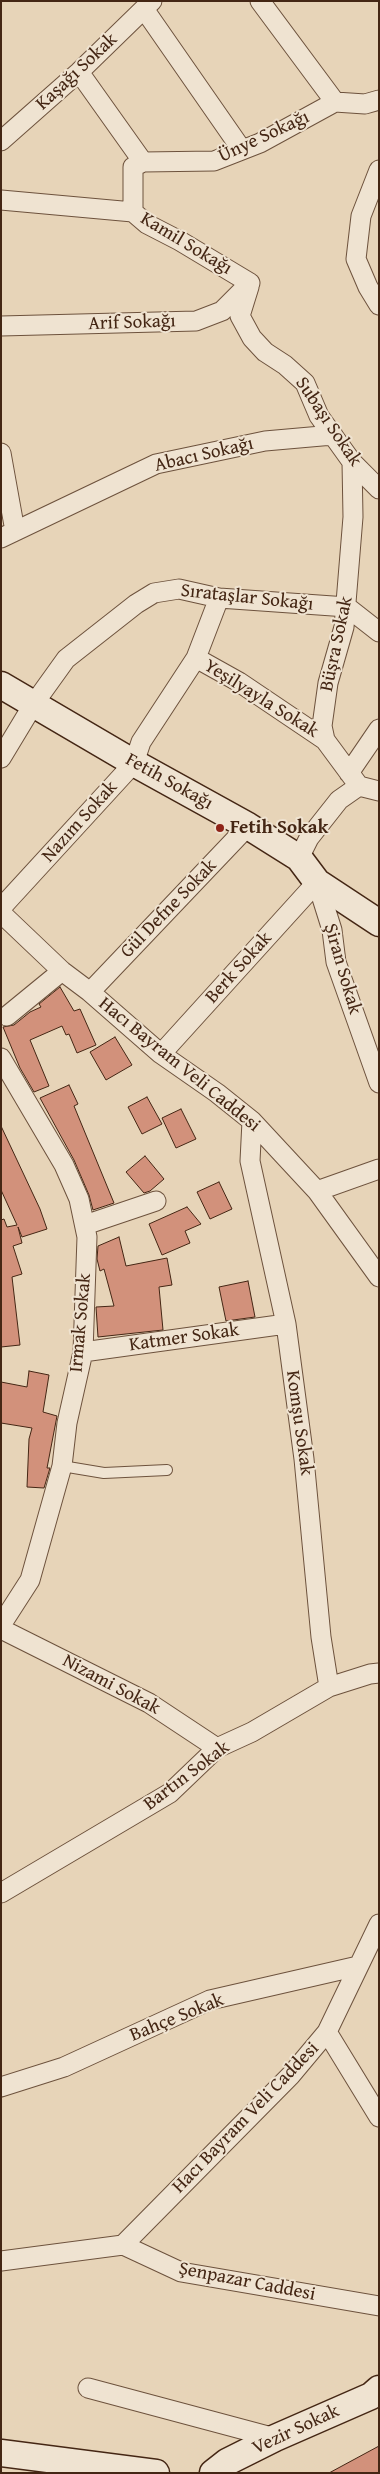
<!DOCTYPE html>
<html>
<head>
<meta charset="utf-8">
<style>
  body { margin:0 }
  #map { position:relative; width:380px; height:2474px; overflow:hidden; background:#e7d4b8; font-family:"Gentium Book Plus",serif }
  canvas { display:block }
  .frame { position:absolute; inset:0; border:2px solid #442614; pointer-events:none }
</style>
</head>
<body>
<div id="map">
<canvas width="380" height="2474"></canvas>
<div class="frame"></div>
</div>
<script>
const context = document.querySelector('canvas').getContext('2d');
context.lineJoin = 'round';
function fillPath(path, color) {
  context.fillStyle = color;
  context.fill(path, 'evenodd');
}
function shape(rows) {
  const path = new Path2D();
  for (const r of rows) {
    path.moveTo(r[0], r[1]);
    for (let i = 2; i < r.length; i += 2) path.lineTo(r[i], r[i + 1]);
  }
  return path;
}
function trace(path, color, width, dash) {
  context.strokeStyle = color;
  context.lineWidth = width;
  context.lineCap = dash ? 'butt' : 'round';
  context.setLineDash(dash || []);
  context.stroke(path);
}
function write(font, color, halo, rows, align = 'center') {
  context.font = font + ' "Gentium Book Plus",serif';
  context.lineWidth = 4;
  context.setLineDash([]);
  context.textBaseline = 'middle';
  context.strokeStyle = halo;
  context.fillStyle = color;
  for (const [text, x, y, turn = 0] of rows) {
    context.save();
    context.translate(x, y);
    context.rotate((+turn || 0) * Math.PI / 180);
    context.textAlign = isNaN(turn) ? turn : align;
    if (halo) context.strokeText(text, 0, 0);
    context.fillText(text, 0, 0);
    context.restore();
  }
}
const building = shape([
  [60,987,74,1011,80,1009,96,1045,77,1053,69,1034,66,1035,62,1026,30,1040,49,1086,34,1092,20,1068,3,1027,14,1025,30,1012,41,1007,39,1004,60,987],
  [115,1037,132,1065,106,1080,90,1052,115,1037],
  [69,1085,78,1104,74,1106,114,1203,93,1210,89,1195,74,1160,40,1098,69,1085],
  [147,1097,162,1124,142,1134,128,1107,147,1097],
  [181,1109,196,1139,176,1148,162,1118,181,1109],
  [1,1126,40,1209,47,1229,22,1237,18,1227,22,1243,13,1246,22,1274,12,1277,20,1345,1,1347,1,1220,4,1219,7,1227,17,1225,1,1190,1,1126],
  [145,1156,164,1179,150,1191,144,1193,126,1172,145,1156],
  [219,1182,232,1209,210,1219,197,1192,219,1182],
  [187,1207,201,1224,185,1231,190,1243,162,1255,149,1224,187,1207],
  [119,1237,126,1266,167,1258,172,1285,159,1287,163,1330,98,1337,96,1307,114,1306,104,1269,100,1271,97,1259,98,1246,119,1237],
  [248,1281,255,1317,226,1321,219,1287,248,1281],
  [29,1371,49,1375,43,1412,57,1416,47,1468,50,1468,44,1488,27,1487,29,1439,32,1428,1,1423,1,1382,27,1387,29,1371],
  [379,2446,379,2473,329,2473,379,2446]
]);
const lane = shape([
  [62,1466,104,1473,167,1470]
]);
const street = shape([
  [260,1,335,102],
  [144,9,242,150],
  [79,72,143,162],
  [1,141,79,72,152,1],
  [379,170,361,216,356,259,368,287,379,305],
  [1,200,133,212,147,224,180,241,250,283],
  [133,212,133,167,143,162,214,161,260,143,335,102,365,104,379,100],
  [249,287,240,316,252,338,265,352,285,365,305,383,319,416,352,462,379,489],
  [1,326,196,321,222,311,250,283],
  [1,453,15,531],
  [352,462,353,517,344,627,328,683,322,726,325,740,359,786],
  [1,538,156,464,265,441,333,435],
  [196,658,239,682,325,740],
  [1,758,33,705,66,659,136,604,154,593,179,589,219,598,347,607,379,632],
  [349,773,379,729],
  [299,858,309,838,339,800,359,786,379,791],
  [317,882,332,930,336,962,379,1083],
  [1,908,134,763,141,742,196,658,219,598],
  [1,913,62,971,90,992,161,1054,217,1093,252,1121,317,1191,379,1277],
  [90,992,248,826],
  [7,1016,62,971],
  [161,1054,317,882],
  [1,1058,64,1165,79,1199,87,1237,83,1352,67,1423,62,1466,30,1580,1,1625],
  [252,1121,250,1161,286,1324,304,1459,321,1637,329,1687],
  [317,1191,379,1169],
  [85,1225,156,1201],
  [83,1352,286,1324],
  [1,1629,149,1703,217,1748],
  [1,1893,170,1793,217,1748,252,1732,329,1687,370,1674,379,1673],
  [327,2032,379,2117],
  [1,2087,64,2067,210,2000,358,1966],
  [123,2245,291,2075,327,2032,379,1924],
  [1,2261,123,2245,181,2272,379,2306],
  [88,2388,275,2438]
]);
const secondary = shape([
  [1,685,134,763,248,826,299,858,317,882,379,923],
  [1,2453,156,2473],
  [213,2473,227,2462,275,2438,371,2396,379,2389]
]);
const markers = [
  [220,828,5,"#8f2418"]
];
const streetNames = [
  ["Kaşağı Sokak",77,72,-43],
  ["Ünye Sokağı",264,137,-25],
  ["Kamil Sokağı",186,244,31],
  ["Arif Sokağı",132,323,-2],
  ["Subaşı Sokak",328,422,56],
  ["Abacı Sokağı",204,455,-13],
  ["Sırataşlar Sokağı",247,598,6],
  ["Büşra Sokak",337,644,-78],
  ["Yeşilyayla Sokak",261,699,32],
  ["Fetih Sokağı",169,782,29],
  ["Nazım Sokak",80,822,-48],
  ["Gül Defne Sokak",169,909,-46],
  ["Berk Sokak",239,968,-48],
  ["Şiran Sokak",342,969,74],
  ["Hacı Bayram Veli Caddesi",179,1065,39],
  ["Irmak Sokak",81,1323,-85],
  ["Katmer Sokak",184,1338,-8],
  ["Komşu Sokak",299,1423,82],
  ["Nizami Sokak",111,1685,28],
  ["Bartın Sokak",187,1776,-37],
  ["Bahçe Sokak",177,2018,-22],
  ["Hacı Bayram Veli Caddesi",246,2118,-46],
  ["Şenpazar Caddesi",247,2282,11],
  ["Vezir Sokak",296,2430,-25]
];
const poiNames = [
  ["Fetih Sokak",230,828]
];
fillPath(building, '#d2917b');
trace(building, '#442614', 1);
trace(lane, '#6d523d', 12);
trace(street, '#6d523d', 21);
trace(secondary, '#442614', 29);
trace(lane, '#efe3d1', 10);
trace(street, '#efe3d1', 19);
trace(secondary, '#efe3d1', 26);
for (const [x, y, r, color] of markers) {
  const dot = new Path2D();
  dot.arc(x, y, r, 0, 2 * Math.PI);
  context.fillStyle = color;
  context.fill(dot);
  trace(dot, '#efe3d1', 2);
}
write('19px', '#442614', '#efe3d1', streetNames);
write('bold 19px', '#442614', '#efe3d1', poiNames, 'left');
</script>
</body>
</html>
